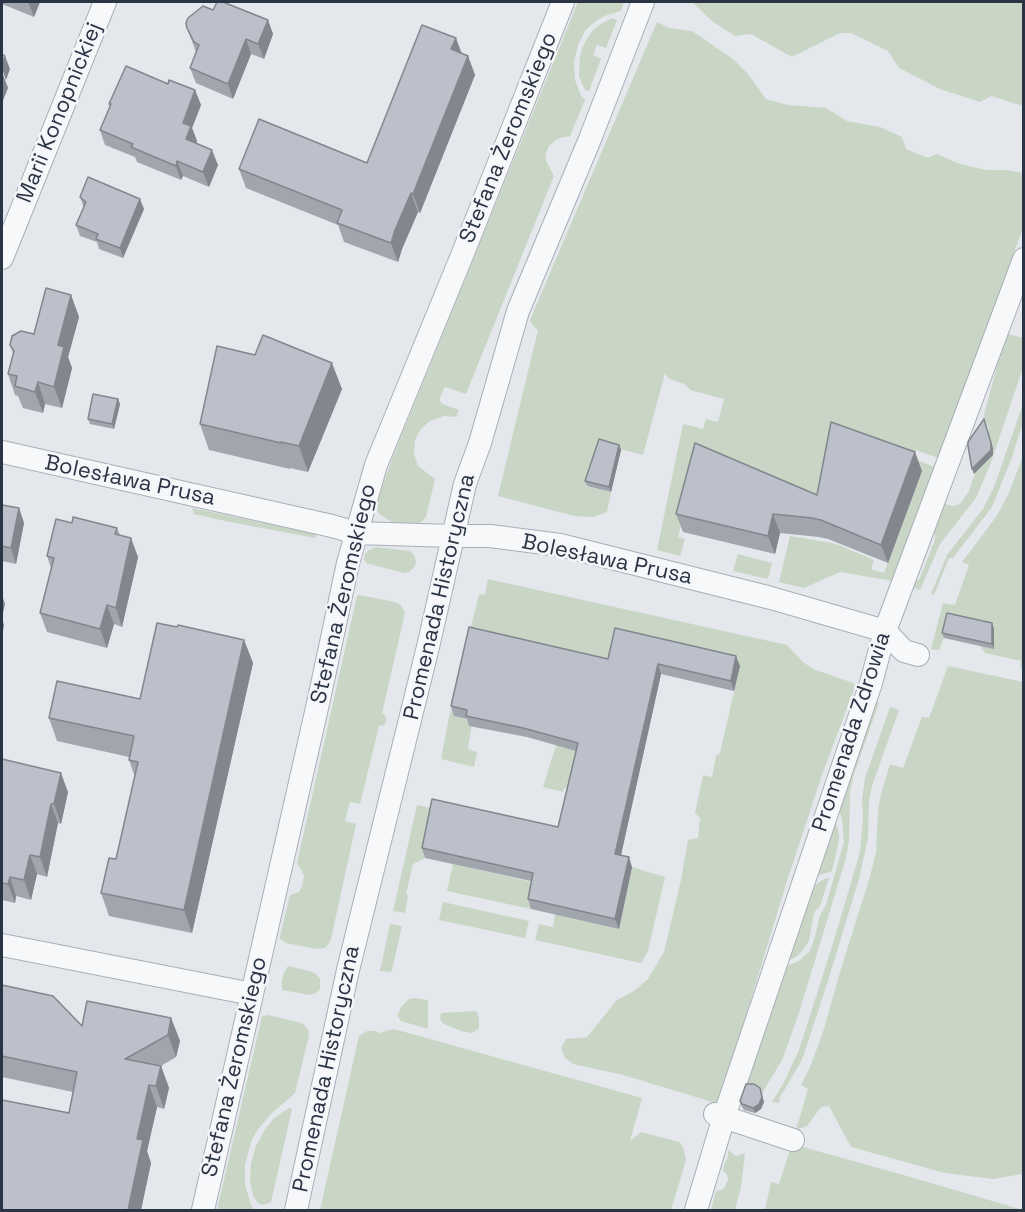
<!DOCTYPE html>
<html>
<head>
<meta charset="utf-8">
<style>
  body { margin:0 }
  #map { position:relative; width:1025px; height:1212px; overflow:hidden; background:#e4e7ec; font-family:"Space Grotesk",sans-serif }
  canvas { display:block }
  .frame { position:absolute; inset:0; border:3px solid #2b3445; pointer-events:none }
</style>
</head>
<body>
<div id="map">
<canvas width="1025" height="1212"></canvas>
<div class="frame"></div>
</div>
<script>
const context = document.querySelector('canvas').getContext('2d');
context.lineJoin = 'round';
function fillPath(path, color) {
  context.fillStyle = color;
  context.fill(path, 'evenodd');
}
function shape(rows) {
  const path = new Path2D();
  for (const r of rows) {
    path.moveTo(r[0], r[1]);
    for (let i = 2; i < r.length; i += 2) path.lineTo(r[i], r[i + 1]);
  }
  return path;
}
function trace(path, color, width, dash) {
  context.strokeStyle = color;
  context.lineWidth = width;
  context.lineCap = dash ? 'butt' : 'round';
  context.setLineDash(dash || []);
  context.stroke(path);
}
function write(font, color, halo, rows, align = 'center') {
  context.font = font + ' "Space Grotesk",sans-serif';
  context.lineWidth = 5;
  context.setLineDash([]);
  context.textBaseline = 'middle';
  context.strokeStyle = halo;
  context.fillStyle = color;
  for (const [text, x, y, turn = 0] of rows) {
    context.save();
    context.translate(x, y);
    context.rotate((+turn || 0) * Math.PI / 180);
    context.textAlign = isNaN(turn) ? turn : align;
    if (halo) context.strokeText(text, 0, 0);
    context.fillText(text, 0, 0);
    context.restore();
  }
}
const green = shape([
  [578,2,624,2,621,11,607,15,599,19,589,27,585,31,578,45,574,62,575,80,581,96,585,100,570,136,557,139,549,146,546,153,546,161,554,176,466,394,445,387,440,397,440,401,442,404,459,410,456,417,444,416,430,421,421,429,415,440,414,454,418,466,435,479,426,517,421,522,411,525,392,522,382,516,378,512,376,505,392,459],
  [692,2,1023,2,1023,106,991,96,980,102,940,89,899,68,888,51,851,33,840,33,792,57,751,34,735,36,713,22],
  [612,18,617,20,606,48,597,45,593,55,601,59,589,91,585,90,579,76,580,56,583,46,588,37,594,29,603,23],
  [657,22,669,28,692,31,733,59,748,74,766,99,788,105,826,108,847,121,880,127,902,137,906,149,928,158,937,154,957,163,986,170,1006,170,1023,173,1023,228,938,458,916,450,913,458,934,467,893,581,840,572,804,588,779,582,790,536,832,543,841,546,874,560,871,569,884,573,922,471,822,525,698,460,678,537,685,539,680,556,657,550,683,424,703,429,706,419,718,422,724,399,690,390,686,385,668,378,665,373,643,455,601,444,588,474,586,486,611,492,607,512,594,517,574,516,498,496,538,330,533,326,530,320],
  [1007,334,1023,338,1023,368,990,465,976,498,940,544,920,590,913,588,915,580,919,580,935,540,935,534,933,533,944,504,953,506,957,505,961,503,969,491,989,432,989,427,983,419,1002,347],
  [1023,404,1023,423,1011,460,992,507,953,558,949,558,934,595,931,594,947,555,983,509,994,487],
  [1023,456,1023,669,1020,668,1021,661,985,653,980,646,944,638,939,650,931,649,943,603,955,605,969,565,962,562,996,517,1009,493],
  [192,508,287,528,316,534,315,538,230,522,194,514],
  [376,547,410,551,414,555,416,561,415,566,409,572,404,573,366,563,364,560,365,554,369,550],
  [738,554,772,563,768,579,733,571],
  [488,579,787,645,803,662,813,669,856,684,822,775,787,881,719,1104,623,1075,573,1064,565,1058,561,1048,566,1039,587,1037,617,1000,634,991,648,979,664,952,681,880,688,840,698,838,700,818,695,813,703,775,712,777,716,756,720,753,740,666,619,638,608,685,454,716,470,720,470,726,471,726,472,723,468,749,477,752,474,767,441,759,449,717,479,594,485,595],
  [359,595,395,602,401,605,405,613,382,713,386,717,386,722,384,725,379,726,360,804,350,802,345,821,356,824,331,939,328,945,325,948,316,949,286,943,280,939,280,936,290,895,299,892,302,886,304,876,301,869,297,863,357,596],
  [948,666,1023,682,1023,1174,993,1179,945,1173,851,1147,829,1106,821,1107,807,1126,796,1130,808,1089,801,1085,810,1067,823,1032,840,972,869,880,876,853,878,810,881,794,890,764,903,768,922,717,929,718],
  [871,700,879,703,853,777,850,793,849,841,846,858,798,1016,782,1060,764,1090,763,1094,761,1092,745,1091,784,967,799,961,810,951,815,936,820,915,826,905,844,842,842,820,838,806],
  [890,707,899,710,872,786,869,800,868,838,859,879,827,984,802,1060,780,1097,779,1103,772,1102,784,1082,799,1050,834,940,860,852,863,816,862,800,865,778],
  [558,739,585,746,577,780,569,778,566,788,564,788,563,792,543,787],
  [417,805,436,809,425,858,413,864,406,894,408,895,405,913,393,911],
  [833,809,839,835,839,840,836,854,832,871,817,876],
  [453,864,536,883,531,909,447,891],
  [632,867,665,877,648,951,641,963,535,940,539,924,553,927,555,914,619,929],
  [826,878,829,878,820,906,814,913,809,941,803,950,796,957,787,961,815,885],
  [443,902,529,921,525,938,439,920],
  [390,924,402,926,392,970,390,972,380,971],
  [288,966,309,971,316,974,320,979,320,989,316,993,310,995,282,990,282,981,284,973],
  [415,998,428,1000,428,1029,401,1021,397,1015,402,1006,409,999],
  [473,1011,477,1012,479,1019,479,1028,472,1033,461,1031,444,1024,441,1021,440,1016,442,1013],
  [268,1015,302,1023,306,1027,308,1030,309,1035,295,1093,271,1114,256,1132,251,1142,245,1165,245,1184,251,1205,254,1210,217,1210,262,1016],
  [394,1029,642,1098,630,1141,641,1132,679,1142,683,1147,686,1160,671,1210,320,1210,359,1036,367,1031,375,1031,379,1033],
  [289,1108,292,1109,271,1202,262,1205,258,1203,253,1196,250,1181,251,1163,256,1146,264,1131,274,1118],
  [792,1144,907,1176,1023,1210,765,1210,771,1182,779,1184],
  [728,1150,736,1156,745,1153,741,1187,735,1210,711,1210,716,1191,722,1190,725,1187,728,1180,727,1174,723,1171,724,1165,728,1157]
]);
const street = shape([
  [2,258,105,2],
  [2,452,332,526,356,533,453,536,490,536,560,545,771,598,885,631,904,651,918,655],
  [2,945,252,994],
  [715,1114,793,1140],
  [203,1210,319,699,348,563,376,465,463,253,563,2],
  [296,1210,348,970,428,647,465,484,480,443,518,311,590,139,643,2],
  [696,1210,724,1117,871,683,885,631,1024,259]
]);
const wall = shape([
  [2,2,40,2,34,17,2,4],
  [213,10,268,20,273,34,264,59,251,54,233,99,196,83,190,68,196,52,187,28],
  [461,53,468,56,475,75,420,213,418,212,402,249,398,262,344,242,338,225,246,188,239,169,367,163],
  [168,84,195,90,201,105,192,128,197,141,196,143,218,165,209,187,183,176,181,180,137,162,135,157,105,145,100,130,110,106,109,104],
  [80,197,144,209,123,258,99,249,97,242,80,236,76,225,84,208],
  [71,295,79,317,68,357,72,368,62,408,45,404,43,413,23,408,18,396,15,395,8,374,13,353,10,345,34,334],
  [342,389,308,472,290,468,290,469,209,450,200,424],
  [120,404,114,429,90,424,88,419],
  [619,445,621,450,611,492,587,486,585,481],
  [922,471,888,563,828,539,819,537,780,533,775,554,683,532,676,514,817,495],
  [2,505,19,508,24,523,16,564,2,561,2,563],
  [72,523,117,528,120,535,138,557,122,627,114,624,107,648,47,632,40,613,51,568,47,556],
  [992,623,994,629,994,649,944,638,942,633],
  [244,640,253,663,192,933,109,916,101,893,116,859,135,777,129,760,129,757,57,741,49,718,140,699],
  [608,659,740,666,734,691,661,674,621,855,632,867,619,929,531,909,528,899,531,881,425,858,422,848,558,827,576,751,527,737,469,726,467,719,454,716,451,706],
  [2,759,68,792,61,824,58,823,47,877,37,874,31,900,16,896,15,903,2,900],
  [2,985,82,1026,171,1018,180,1041,176,1057,161,1066,169,1088,164,1109,157,1107,147,1151,151,1163,141,1210,2,1210,69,1113,73,1092,2,1077],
  [760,1088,764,1102,761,1109,755,1113,744,1110,742,1107,740,1101]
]);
const shadedWall = shape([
  [28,2,40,2,34,17],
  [268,20,273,34,264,59,258,44],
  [456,38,463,57,451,49],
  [246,39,251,54,233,99,228,84],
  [5,56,10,69,6,80,2,69,2,64],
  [468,56,475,75,420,213,413,194],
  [3,74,8,88,2,103,2,79],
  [195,90,201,105,192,128,197,141,192,154,186,139,183,123],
  [212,150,218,165,209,187,203,172],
  [177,161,183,176,181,180,176,166],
  [411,193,418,212,402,249,398,262,391,243,395,230],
  [140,199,144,209,123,258,120,248],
  [71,295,79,317,68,357,72,368,62,408,54,387,58,345],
  [332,363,342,389,308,472,299,446],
  [38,382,45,404,43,413,35,392],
  [118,399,120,404,114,429,112,424],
  [984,419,993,448,993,455,974,474,972,469],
  [619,445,621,450,611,492,609,487],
  [915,452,922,471,888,563,881,545],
  [19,508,24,523,16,564,11,548],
  [773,514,780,533,775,554,768,536],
  [131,538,138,557,122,627,116,608],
  [2,595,5,604,2,618,4,625,2,637],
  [107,605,114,624,107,648,100,629],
  [992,623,994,629,994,649,992,644],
  [244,640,253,663,192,933,184,910],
  [736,656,740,666,734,691,731,681],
  [658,664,661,674,619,864,615,854],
  [61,773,68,792,61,824,54,804],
  [51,804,58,823,47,877,40,857],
  [30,855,37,874,31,900,24,880],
  [629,857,632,867,619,929,615,919],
  [10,877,16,896,15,903,8,884],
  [171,1018,180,1041,176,1057,168,1035],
  [161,1066,169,1088,164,1109,156,1086],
  [149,1085,157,1107,147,1151,151,1163,141,1210,128,1210,137,1139],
  [760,1088,764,1102,761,1109,755,1113,753,1108]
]);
const building = shape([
  [217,2,223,2,268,20,258,44,246,39,228,84,190,68,199,45,194,42,187,28,186,23,188,18,203,6,213,10,217,2],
  [422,25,456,38,451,49,468,56,413,194,411,193,395,230,391,243,337,223,342,210,239,169,259,119,367,163,422,25],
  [2,54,5,56,2,64,2,54],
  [126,66,168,84,169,80,195,90,183,123,191,126,186,139,212,150,203,172,177,161,176,166,131,147,133,144,100,130,111,104,109,104,126,66],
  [88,177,140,199,120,248,96,239,98,234,76,225,86,202,80,197,88,177],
  [46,288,71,295,58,345,64,347,54,387,38,382,35,392,15,386,17,376,8,374,14,351,10,345,12,336,21,331,34,334,46,288],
  [263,335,332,363,299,446,281,442,281,443,200,424,217,346,255,355,263,335],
  [93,394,118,399,112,424,88,419,93,394],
  [984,419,991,443,991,450,972,469,968,446,968,442,984,419],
  [831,422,915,452,881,545,821,520,812,518,773,514,768,536,676,514,695,443,817,495,831,422],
  [599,439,619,445,609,487,585,481,599,439],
  [2,505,19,508,11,548,2,546,2,505],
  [73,517,117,528,115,534,131,538,116,608,107,605,100,629,40,613,54,558,47,556,56,519,72,523,73,517],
  [947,613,992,623,992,644,942,633,947,613],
  [157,623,177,627,178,625,244,640,184,910,101,893,109,858,116,859,138,762,129,760,134,736,49,718,57,681,140,699,157,623],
  [469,627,608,659,615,628,736,656,731,681,658,664,615,854,629,857,615,919,528,899,533,873,422,848,432,799,558,827,578,743,523,728,466,716,467,710,451,706,469,627],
  [2,759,61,773,54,804,51,804,40,857,30,855,24,880,10,877,8,884,2,883,2,759],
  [2,985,53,996,82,1026,87,1001,171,1018,168,1035,125,1059,161,1066,156,1086,149,1085,137,1139,143,1140,128,1210,2,1210,2,1100,69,1113,77,1072,2,1056,2,985],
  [746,1084,754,1084,760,1088,762,1097,759,1104,753,1108,742,1104,740,1101,746,1084]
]);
const streetNames = [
  ["Marii Konopnickiej",60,113,-68],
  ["Stefana Żeromskiego",509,138,-68],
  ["Bolesława Prusa",130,481,12],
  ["Bolesława Prusa",607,560,12],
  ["Stefana Żeromskiego",344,594,-77],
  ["Promenada Historyczna",440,597,-77],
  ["Promenada Zdrowia",852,732,-72],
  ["Stefana Żeromskiego",235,1067,-77],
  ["Promenada Historyczna",327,1069,-78]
];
fillPath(green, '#c9d6c5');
trace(street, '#a9aeb7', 24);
trace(street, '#f7f8fa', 22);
fillPath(wall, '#a1a5ae');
fillPath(shadedWall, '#83868d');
fillPath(building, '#bbc0ca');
trace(building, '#83868d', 1.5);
write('22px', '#2b3445', '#f4f6f9', streetNames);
</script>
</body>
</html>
